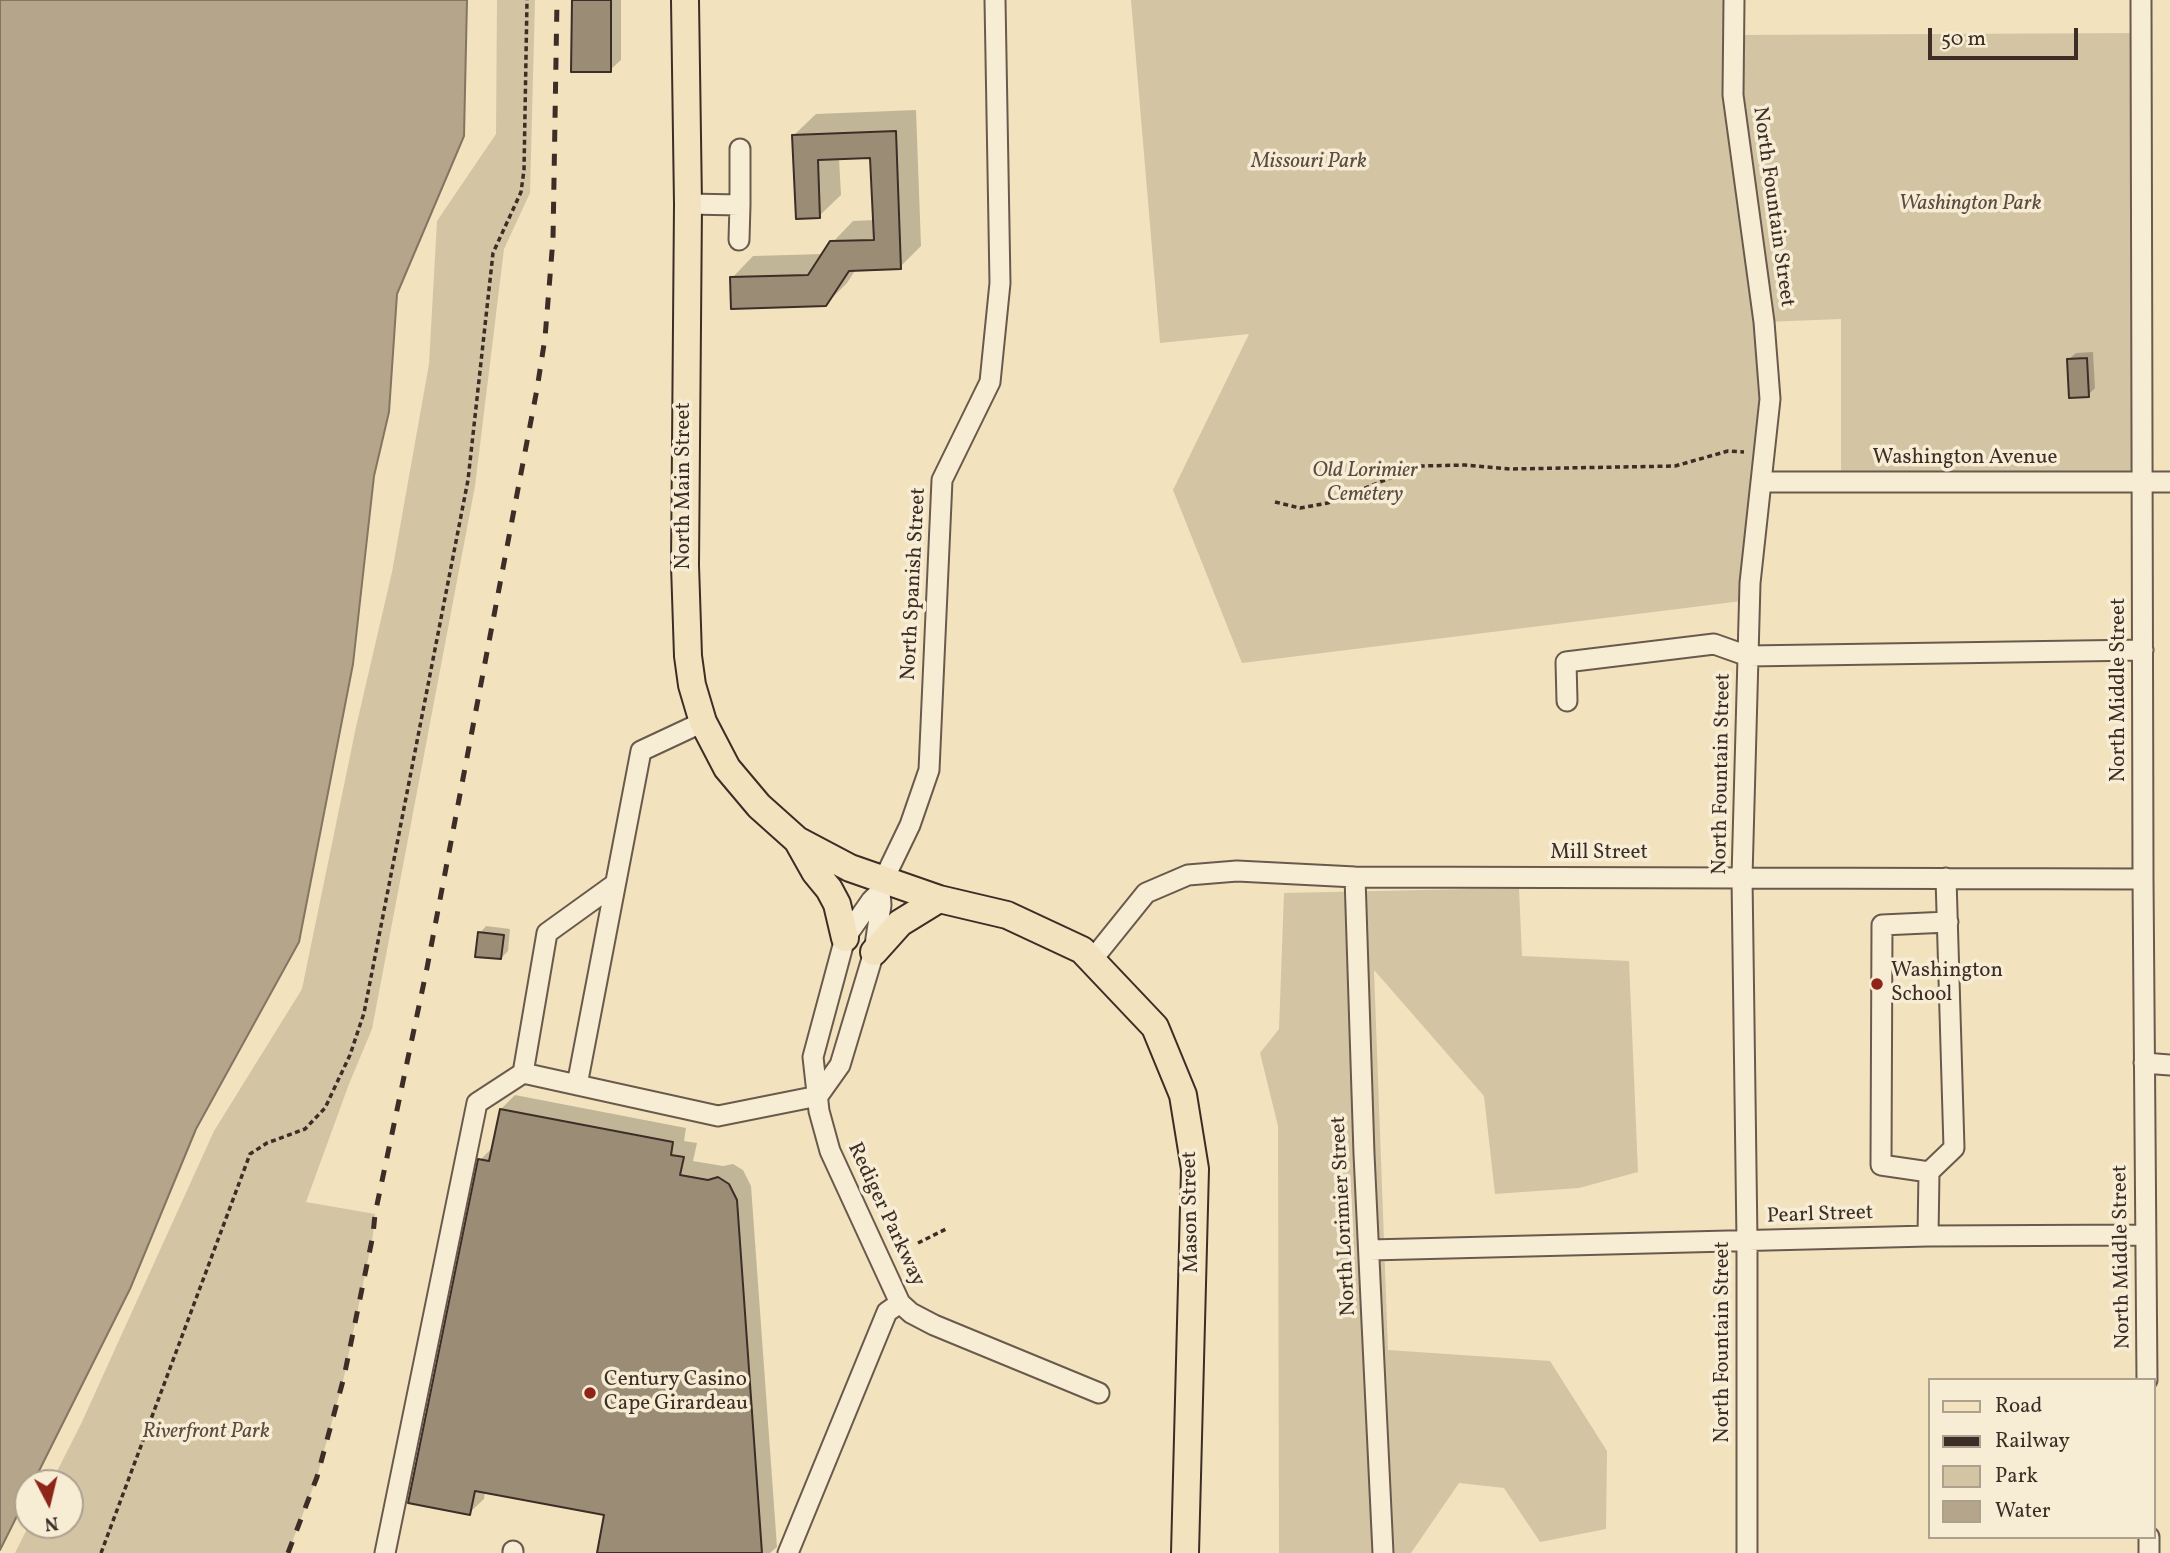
<!DOCTYPE html>
<html>
<head>
<meta charset="utf-8">
<style>
  body { margin:0 }
  #map { position:relative; width:2170px; height:1553px; overflow:hidden; background:#f2e3be; font-family:Vollkorn,serif }
  canvas { display:block }
  .legend { position:absolute; left:1928px; top:1378px; width:228px; height:161px; box-sizing:border-box; background:#f7edd5; border:2px solid #ada08f; margin:0; padding:9px 12px; list-style:none; font-size:21px; color:#3d2d27 }
  .legend li { display:flex; align-items:center; gap:14px; height:35px }
  .legend b { width:35px; border:2px solid #ada08f }
  .north { position:absolute; left:14px; top:1469px; width:70px; height:70px; box-sizing:border-box; background:#f7edd5; border:2px solid #ada08f; border-radius:50%; rotate:173deg; font-size:19px; font-weight:700; line-height:28px; text-align:center; color:#3d2d27 }
  .north::after { content:''; display:block; margin:auto; width:24px; height:32px; background:#8f2418; clip-path:polygon(50% 0,100% 100%,50% 72%,0 100%) }
  .scale { position:absolute; left:1928px; top:28px; width:150px; height:32px; box-sizing:border-box; border:4px solid #3d2d27; border-top:0; padding-left:9px; font-size:21px; line-height:24px; white-space:nowrap; color:#3d2d27; -webkit-text-stroke:5px #f7edd5; paint-order:stroke }
</style>
</head>
<body>
<div id="map">
<canvas width="2170" height="1553"></canvas>
<ul class="legend">
<li><b style="height:9px;background:#f2e3be"></b>Road</li>
<li><b style="height:9px;background:#3d2d27"></b>Railway</li>
<li><b style="height:19px;background:#d3c4a4"></b>Park</li>
<li><b style="height:19px;background:#b4a58b"></b>Water</li>
</ul>
<div class="north">N</div>
<div class="scale">50 m</div>
</div>
<script>
const context = document.querySelector('canvas').getContext('2d');
context.lineJoin = 'round';
function fillPath(path, color) {
  context.fillStyle = color;
  context.fill(path, 'evenodd');
}
function shape(rows) {
  const path = new Path2D();
  for (const r of rows) {
    path.moveTo(r[0], r[1]);
    for (let i = 2; i < r.length; i += 2) path.lineTo(r[i], r[i + 1]);
  }
  return path;
}
function trace(path, color, width, dash) {
  context.strokeStyle = color;
  context.lineWidth = width;
  context.lineCap = dash ? 'butt' : 'round';
  context.setLineDash(dash || []);
  context.stroke(path);
}
function write(font, color, halo, rows, align = 'center') {
  context.font = font + ' Vollkorn,serif';
  context.lineWidth = 7;
  context.setLineDash([]);
  context.textBaseline = 'middle';
  context.strokeStyle = halo;
  context.fillStyle = color;
  for (const [text, x, y, turn = 0] of rows) {
    context.save();
    context.translate(x, y);
    context.rotate((+turn || 0) * Math.PI / 180);
    context.textAlign = isNaN(turn) ? turn : align;
    if (halo) context.strokeText(text, 0, 0);
    context.fillText(text, 0, 0);
    context.restore();
  }
}
const green = shape([
  [497,0,535,0,530,193,504,249,475,486,372,1029,349,1084,306,1202,375,1214,373,1235,344,1377,317,1477,288,1553,15,1553,29,1525,70,1525,70,1483,51,1483,81,1424,214,1131,302,989,356,727,392,572,429,364,437,221,496,134],
  [1131,0,1734,0,1734,35,2141,33,2143,482,1841,482,1841,319,1764,322,1770,399,1750,600,1242,663,1173,490,1249,334,1160,343],
  [1519,888,1522,956,1629,961,1638,1172,1579,1188,1495,1194,1484,1096,1374,970,1388,1350,1550,1361,1607,1451,1606,1529,1540,1542,1504,1488,1459,1483,1411,1553,1279,1553,1278,1126,1260,1053,1279,1029,1284,893]
]);
const water = shape([
  [0,0,467,0,464,136,397,294,389,412,374,476,353,664,299,942,196,1129,130,1289,33,1483,28,1483,28,1494,0,1550,0,0]
]);
const shadow = shape([
  [573,0,621,0,621,60,610,70],
  [916,110,921,246,900,267,856,269,847,283,826,304,732,278,753,256,824,254,832,243,853,221,875,220,872,156,839,158,841,195,819,216,794,135,816,114],
  [2093,352,2095,388,2088,395,2069,359,2076,353],
  [486,926,510,929,508,951,501,958,480,933],
  [515,1095,686,1128,684,1141,697,1143,693,1161,723,1166,733,1164,743,1170,751,1186,777,1547,770,1553,598,1553,606,1514,485,1491,484,1499,469,1513,480,1160,494,1146,501,1109]
]);
const building = shape([
  [572,0,611,0,611,72,571,72,572,0],
  [896,131,901,269,849,271,826,306,731,309,730,277,808,275,830,241,874,240,870,158,818,160,820,218,796,219,792,135,896,131],
  [2087,358,2089,397,2069,398,2067,359,2087,358],
  [478,932,504,935,501,959,475,957,478,932],
  [500,1109,673,1142,671,1155,684,1157,680,1175,708,1180,718,1177,729,1184,737,1200,762,1553,597,1553,604,1515,475,1491,470,1515,408,1503,478,1159,489,1161,500,1109]
]);
const path = shape([
  [1275,502,1300,508,1328,503,1420,466,1465,465,1510,469,1675,466,1728,451,1744,452],
  [918,1243,946,1229],
  [101,1553,250,1154,267,1143,305,1129,325,1108,350,1055,364,1013,468,480,493,253,521,192,524,170,527,0]
]);
const minor = shape([
  [1734,0,1733,95,1764,322,1770,399,1750,583,1742,877,1747,1241,1747,1553],
  [2141,0,2143,879,2147,1380],
  [688,204,740,205,740,149],
  [739,240,740,205],
  [1761,482,2170,482],
  [1567,701,1566,662,1714,644,1748,656,2143,650],
  [1355,877,1364,1154,1383,1553],
  [880,892,871,901,845,938,813,1057,819,1111,830,1151,900,1303,911,1313,934,1325,1099,1393],
  [1092,960,1146,893,1188,875,1237,871,1355,877,2143,879],
  [2144,1063,2170,1065],
  [523,1073,547,933,615,884],
  [577,1085,641,751,703,722],
  [818,1096,840,1065,874,952,881,905,880,892,884,879,910,825,929,770,942,480,990,382,1000,283,995,0],
  [1929,1172,1881,1165,1882,925,1948,922],
  [1928,1236,1929,1172,1954,1148,1946,878],
  [1370,1250,1928,1236,2145,1235],
  [2149,1537,2149,1553],
  [385,1553,477,1103,523,1073,718,1116,818,1096],
  [513,1553,513,1551],
  [788,1553,887,1312,900,1303]
]);
const major = shape([
  [685,0,688,204,685,565,688,656,692,685,703,722,727,768,759,806,797,840,850,868,939,899,1007,915,1082,950,1155,1027,1183,1095,1195,1169,1185,1553],
  [797,840,815,872,829,889,837,904,845,938],
  [874,952,900,923,939,899]
]);
const rail = shape([
  [288,1553,317,1477,344,1377,373,1235,375,1214,427,968,537,389,545,338,553,239,557,0]
]);
const markers = [
  [1877,984,7,"#8f2418"],
  [590,1393,7,"#8f2418"]
];
const parkNames = [
  ["Missouri Park",1309,163],
  ["Washington Park",1970,205],
  ["Old Lorimier",1365,472],
  ["Cemetery",1365,496],
  ["Riverfront Park",206,1433]
];
const streetNames = [
  ["North Fountain Street",1772,207,82],
  ["Washington Avenue",1965,459],
  ["North Main Street",685,486,-90],
  ["North Spanish Street",915,584,-87],
  ["North Middle Street",2120,690,-90],
  ["North Fountain Street",1723,774,-89],
  ["Mill Street",1599,854],
  ["Mason Street",1192,1212,-91],
  ["Rediger Parkway",885,1215,65],
  ["North Lorimier Street",1345,1216,-93],
  ["Pearl Street",1820,1216,-2],
  ["North Middle Street",2123,1257,-91],
  ["North Fountain Street",1724,1342,-90]
];
const poiNames = [
  ["Washington",1891,972],
  ["School",1891,996],
  ["Century Casino",604,1381],
  ["Cape Girardeau",604,1405]
];
fillPath(green, '#d3c4a4');
fillPath(water, '#b4a58b');
trace(water, '#847563', 2);
fillPath(shadow, '#0003');
fillPath(building, '#9b8c76');
trace(building, '#3d2d27', 2);
trace(minor, '#6a5a4d', 23);
trace(major, '#3d2d27', 30);
trace(path, '#3d2d27', 3.5, [5, 3.5]);
trace(minor, '#f7edd5', 19);
trace(major, '#f2e3be', 26);
trace(rail, '#3d2d27', 5, [12, 12]);
for (const [x, y, r, color] of markers) {
  const dot = new Path2D();
  dot.arc(x, y, r, 0, 2 * Math.PI);
  context.fillStyle = color;
  context.fill(dot);
  trace(dot, '#f7edd5', 2.5);
}
write('italic 21px', '#5b4b40', '#f7edd5', parkNames);
write('21px', '#3d2d27', '#f7edd5', streetNames);
write('21px', '#3d2d27', '#f7edd5', poiNames, 'left');
</script>
</body>
</html>
